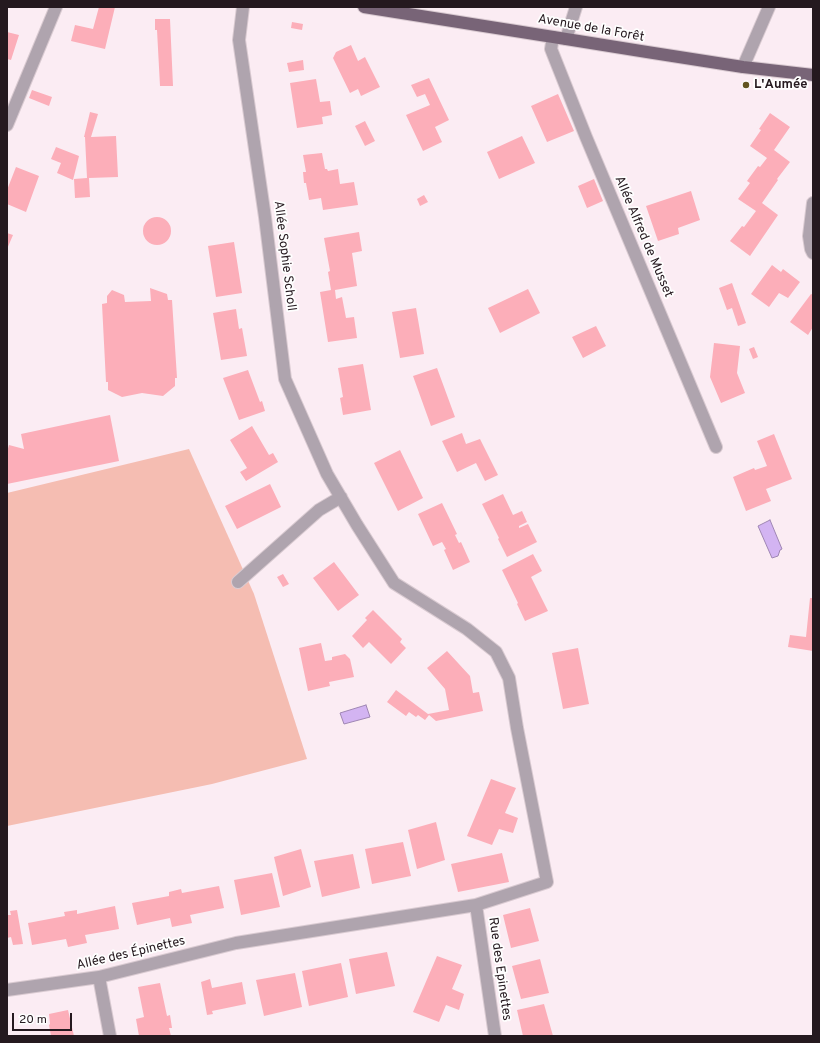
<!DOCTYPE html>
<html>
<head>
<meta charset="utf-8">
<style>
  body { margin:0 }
  #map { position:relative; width:820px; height:1043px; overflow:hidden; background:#fbecf3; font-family:Overpass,sans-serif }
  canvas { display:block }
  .frame { position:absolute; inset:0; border:8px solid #25191f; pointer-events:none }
  .scale { position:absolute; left:12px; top:1013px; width:60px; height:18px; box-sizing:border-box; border:2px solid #25191f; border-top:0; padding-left:5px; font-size:12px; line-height:14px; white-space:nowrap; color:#25191f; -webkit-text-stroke:3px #fefefe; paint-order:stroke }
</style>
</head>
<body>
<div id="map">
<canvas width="820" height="1043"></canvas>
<div class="frame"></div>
<div class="scale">20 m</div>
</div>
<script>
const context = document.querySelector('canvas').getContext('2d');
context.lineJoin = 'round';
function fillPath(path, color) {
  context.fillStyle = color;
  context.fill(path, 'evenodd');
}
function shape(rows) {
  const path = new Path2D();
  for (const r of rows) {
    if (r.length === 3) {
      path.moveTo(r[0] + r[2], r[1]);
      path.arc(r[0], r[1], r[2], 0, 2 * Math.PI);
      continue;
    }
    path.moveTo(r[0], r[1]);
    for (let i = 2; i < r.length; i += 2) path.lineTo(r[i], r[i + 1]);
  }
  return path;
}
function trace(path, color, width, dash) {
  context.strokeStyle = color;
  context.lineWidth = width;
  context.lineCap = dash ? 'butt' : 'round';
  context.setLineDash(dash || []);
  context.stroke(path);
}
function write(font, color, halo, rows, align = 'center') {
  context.font = font + ' Overpass,sans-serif';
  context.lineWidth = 3.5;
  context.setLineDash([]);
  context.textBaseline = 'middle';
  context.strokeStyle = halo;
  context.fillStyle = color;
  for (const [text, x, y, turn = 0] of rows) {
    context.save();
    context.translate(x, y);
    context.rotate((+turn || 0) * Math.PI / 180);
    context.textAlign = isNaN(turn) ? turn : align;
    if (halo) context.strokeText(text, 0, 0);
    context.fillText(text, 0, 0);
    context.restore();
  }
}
const green = shape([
  [189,449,254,594,307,759,212,784,7,826,7,493]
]);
const water = shape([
  [770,520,782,549,780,550,778,556,772,558,758,526,770,520],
  [366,705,370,717,344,724,340,713,366,705]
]);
const building = shape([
  [99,7,115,7,105,49,71,41,75,25,93,29],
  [155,19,170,19,173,86,160,86,157,30,155,30],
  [292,22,303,24,302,30,291,28],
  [7,32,19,35,11,60,7,59],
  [351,45,358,61,365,57,380,87,361,96,358,89,350,93,333,58,336,52],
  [303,60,304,70,289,72,287,63],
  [429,78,449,120,435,127,442,142,423,151,406,115,430,105,425,94,417,97,411,85],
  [316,79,320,102,330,101,332,115,322,117,323,124,297,128,290,83],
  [32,90,52,97,49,106,29,98],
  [558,94,574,131,547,142,531,106],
  [90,112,98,114,91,137,116,136,118,177,89,178,90,197,75,198,74,179,87,178,85,137,84,137],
  [770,113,790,127,774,150,790,162,777,179,778,180,762,203,778,215,750,256,730,241,742,226,744,227,756,211,738,199,750,183,747,181,758,166,760,167,767,158,750,146,761,130,759,129],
  [365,121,375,141,365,146,355,126],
  [522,136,535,163,499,179,487,152],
  [56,147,79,156,73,180,57,173,61,163,51,159],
  [322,153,325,169,327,169,328,171,338,169,340,184,354,182,358,205,323,210,321,198,309,200,306,183,304,183,303,172,306,172,303,155],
  [16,167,39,176,26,212,7,204,7,190],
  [594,179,603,201,587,208,578,186],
  [691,191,700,220,678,228,679,234,658,241,646,206],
  [424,195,428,202,420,206,417,199],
  [157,231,14],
  [359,232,362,251,352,253,357,286,335,290,336,299,342,297,346,318,354,317,357,338,328,342,320,292,331,290,328,272,330,271,324,238],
  [7,233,13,235,7,249],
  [234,242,242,293,216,297,208,246],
  [772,265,781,272,783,269,800,282,788,298,779,293,769,307,751,294],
  [732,283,746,323,738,326,732,308,727,310,719,288],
  [150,288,167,294,168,300,172,300,177,378,175,378,175,386,163,396,142,393,122,397,108,390,108,382,106,382,102,304,107,303,107,296,112,290,124,295,125,302,151,301],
  [528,289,540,313,500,333,488,308],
  [811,294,813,295,813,327,808,335,790,322],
  [416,308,424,354,400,358,392,312],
  [236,309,239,329,242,328,247,356,221,360,213,313],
  [596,326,606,346,583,358,572,337],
  [714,343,740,346,737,373,745,393,721,403,710,377],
  [754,347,758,357,753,359,749,349],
  [363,364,371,410,343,415,340,398,343,397,338,368],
  [437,368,455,417,431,426,413,376],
  [248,370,260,402,262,401,265,411,239,420,223,378],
  [110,415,119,461,7,484,7,452,9,445,24,449,21,434],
  [252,426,269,455,273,453,278,462,246,481,240,472,247,468,230,440],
  [462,433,466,444,480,439,498,475,485,481,476,463,457,472,442,441],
  [774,434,792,479,766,489,771,501,746,511,733,477,754,468,755,470,767,466,757,441],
  [400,450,423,498,398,511,374,463],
  [270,484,281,507,237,529,225,506],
  [503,494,513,515,522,511,527,522,519,526,519,528,528,524,537,542,507,557,498,539,499,538,482,504],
  [442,503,457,534,455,535,459,543,461,542,470,562,453,570,444,550,446,549,442,542,433,546,418,514],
  [533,554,542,571,531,577,548,611,525,621,517,604,518,603,502,570],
  [334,562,359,595,338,611,313,578],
  [283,574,289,584,283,587,277,577],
  [810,598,813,598,813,651,788,647,790,635,806,637],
  [373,610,402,639,400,642,406,648,391,664,369,642,363,648,352,636,367,620,365,618],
  [321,643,325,661,332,660,332,657,345,654,350,659,354,677,329,682,330,686,308,691,299,648],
  [578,648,589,704,563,709,552,653],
  [447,651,470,676,473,693,479,692,483,711,436,721,429,715,425,720,418,715,416,717,409,712,406,716,387,702,396,690,428,714,449,710,445,689,427,668],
  [491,779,516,788,505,813,518,818,513,833,499,829,492,845,467,836],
  [436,822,445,860,417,869,408,830],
  [403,842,411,876,372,884,365,849],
  [301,849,311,887,283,896,274,857],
  [502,853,509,882,458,892,451,864],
  [353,854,360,888,322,897,314,861],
  [272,873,280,907,241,915,234,880],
  [219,886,224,908,190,915,192,923,172,927,170,918,137,925,132,903,169,896,169,892,181,889,182,893],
  [115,906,119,929,85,935,87,943,68,947,66,939,32,945,28,923,65,916,64,912,77,910,77,914],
  [530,908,539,941,511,948,503,915],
  [17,910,23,944,13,945,11,937,7,938,7,915,11,915,10,911],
  [387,952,395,986,356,994,349,959],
  [437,956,462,965,452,989,464,994,459,1010,446,1005,439,1022,413,1012],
  [540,959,549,993,521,999,512,966],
  [341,963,348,997,309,1006,302,971],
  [295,973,302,1007,264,1016,256,980],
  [210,979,212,988,242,982,246,1004,212,1011,213,1014,207,1015,201,982],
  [160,983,167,1016,170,1015,172,1028,169,1028,171,1036,139,1036,136,1019,144,1017,138,987],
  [544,1004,553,1036,523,1036,517,1010],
  [68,1010,74,1036,51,1036,49,1025,50,1024,49,1014]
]);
const street = shape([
  [553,37,551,49,586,137,716,447],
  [566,39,576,7],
  [743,67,769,7],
  [7,125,56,7],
  [813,203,809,236,811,249,813,253],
  [238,582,319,510,341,497],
  [476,905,495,1036],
  [99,977,110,1036],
  [7,990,99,977,236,943,476,905,547,882,517,728,509,678,496,652,467,629,394,583,357,525,327,474,285,379,265,217,239,40,243,7]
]);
const primary = shape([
  [364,7,566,39,647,52,743,67,813,75]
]);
const markers = [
  [746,85,4,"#625521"]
];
const streetNames = [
  ["Avenue de la Forêt",591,29,10],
  ["Allée Alfred de Musset",643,237,67],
  ["Allée Sophie Scholl",284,256,83],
  ["Allée des Épinettes",131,954,-13],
  ["Rue des Epinettes",499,969,82]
];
const poiNames = [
  ["L'Aumée",754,85]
];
fillPath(green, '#f5bdb2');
fillPath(water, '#d3b4f2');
trace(water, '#9f86b3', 1);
fillPath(building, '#fcaeb9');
trace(street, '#d9cad1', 14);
trace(primary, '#d9cad1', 14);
trace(street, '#afa4ae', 12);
trace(primary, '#786477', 12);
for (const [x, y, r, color] of markers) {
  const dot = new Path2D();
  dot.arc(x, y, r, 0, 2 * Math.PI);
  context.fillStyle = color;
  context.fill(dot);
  trace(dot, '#fefefe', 1.5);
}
write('13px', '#25191f', '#fefefe', streetNames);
write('bold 13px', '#25191f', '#fefefe', poiNames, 'left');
</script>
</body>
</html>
